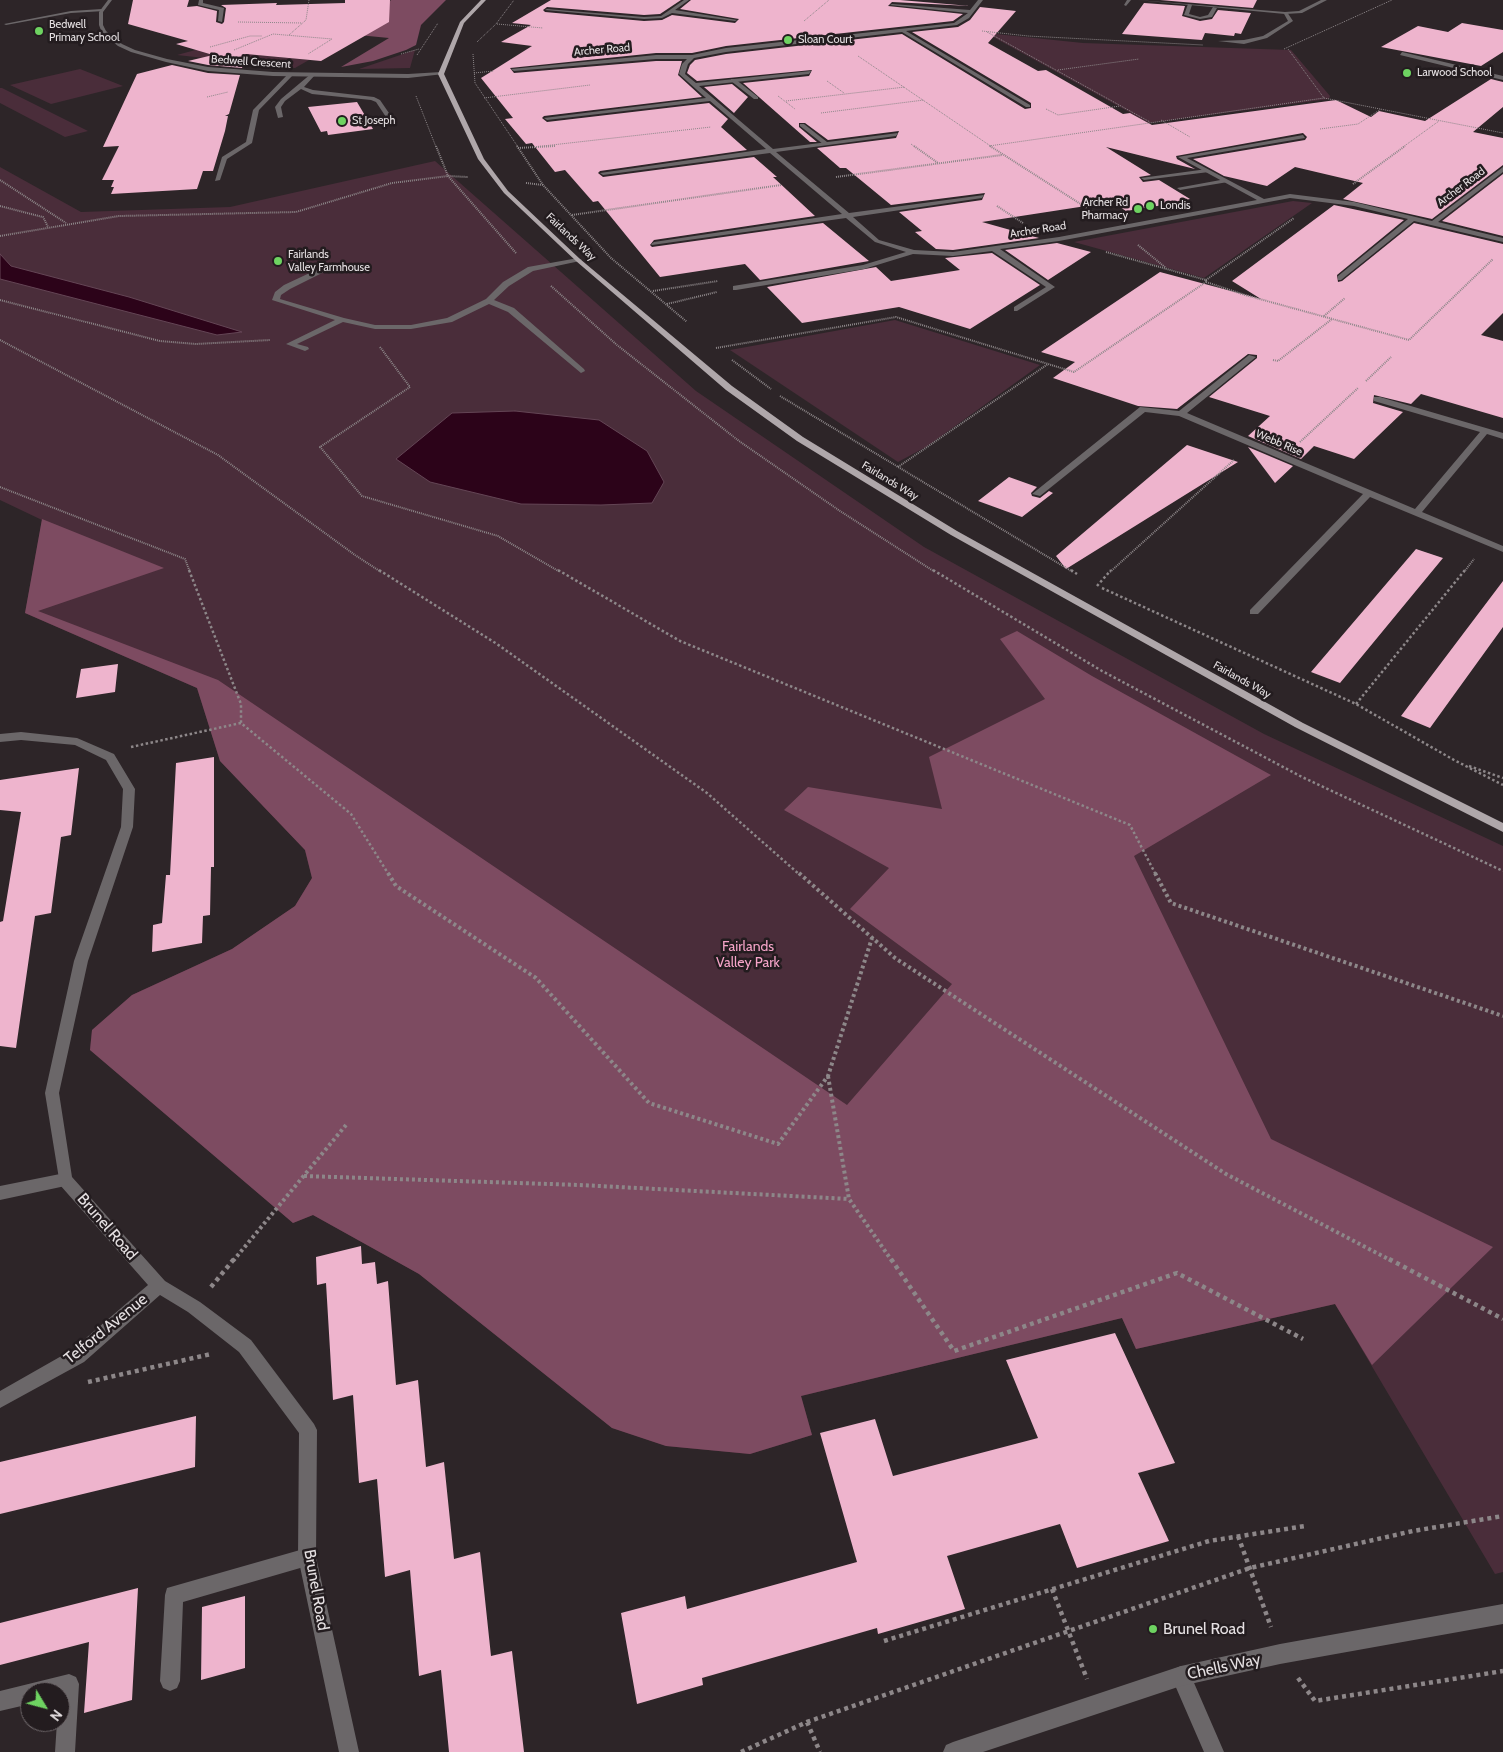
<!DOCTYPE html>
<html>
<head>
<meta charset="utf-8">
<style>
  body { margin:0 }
  #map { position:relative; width:1503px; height:1752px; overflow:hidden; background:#2d2528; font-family:Cabin,sans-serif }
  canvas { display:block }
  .north { position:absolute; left:20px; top:1682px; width:50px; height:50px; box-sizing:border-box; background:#231c1f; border:1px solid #716a6d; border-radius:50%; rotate:127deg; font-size:14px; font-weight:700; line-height:20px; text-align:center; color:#e5e0e2 }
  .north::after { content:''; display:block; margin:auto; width:18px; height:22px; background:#6ed361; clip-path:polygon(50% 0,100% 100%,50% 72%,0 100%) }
</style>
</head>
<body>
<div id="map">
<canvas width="1503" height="1752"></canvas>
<div class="north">N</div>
</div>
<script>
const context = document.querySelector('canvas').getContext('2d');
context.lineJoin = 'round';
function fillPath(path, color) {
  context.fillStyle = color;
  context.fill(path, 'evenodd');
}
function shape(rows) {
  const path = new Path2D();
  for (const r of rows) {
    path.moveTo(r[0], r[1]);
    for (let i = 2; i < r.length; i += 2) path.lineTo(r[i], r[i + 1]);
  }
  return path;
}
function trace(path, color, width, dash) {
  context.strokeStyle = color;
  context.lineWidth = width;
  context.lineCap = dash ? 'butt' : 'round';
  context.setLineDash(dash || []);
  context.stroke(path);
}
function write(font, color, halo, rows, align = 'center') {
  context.font = font + ' Cabin,sans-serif';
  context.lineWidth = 5;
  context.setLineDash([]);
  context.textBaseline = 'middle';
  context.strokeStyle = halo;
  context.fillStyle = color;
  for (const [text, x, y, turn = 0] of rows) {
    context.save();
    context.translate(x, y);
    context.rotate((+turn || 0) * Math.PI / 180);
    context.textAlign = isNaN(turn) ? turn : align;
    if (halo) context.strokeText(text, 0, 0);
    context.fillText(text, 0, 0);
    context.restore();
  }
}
const green = shape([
  [986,33,1083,43,1291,50,1330,96,1329,99,1149,123],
  [254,34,236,53,309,60,295,68,177,55],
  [415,50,410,68,359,69],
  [80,69,123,86,51,104,10,85],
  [0,88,2,88,88,131,65,137,0,103],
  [435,161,696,391,924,547,1264,734,1503,846,1503,1572,1495,1574,1335,1304,1136,1349,1122,1318,801,1396,812,1435,750,1454,666,1446,612,1428,419,1274,313,1215,293,1223,90,1050,92,1030,132,995,232,949,295,906,312,878,305,850,220,761,197,688,25,613,42,520,0,500,0,167,81,212,230,207],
  [1293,201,1312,203,1204,278,1074,242],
  [895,320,1040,365,926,447,898,462,730,350]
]);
const forest = shape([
  [391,0,446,0,421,25,416,45,406,50,373,61,341,67,389,38,358,35],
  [42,519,164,568,38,611,218,680,847,1105,952,984,850,909,889,868,784,810,808,787,942,809,929,757,1045,699,1000,639,1017,631,1092,676,1271,775,1134,856,1271,1139,1493,1247,1372,1365,1335,1304,1136,1349,1122,1318,801,1396,812,1435,750,1454,666,1446,612,1428,419,1274,313,1215,293,1223,90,1050,92,1030,132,995,232,949,295,906,312,878,305,850,220,761,197,688,25,613]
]);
const water = shape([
  [0,254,11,266,129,297,242,332,217,335,0,279,0,254],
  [515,411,599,420,647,451,664,482,652,503,601,505,521,504,430,482,396,459,452,413,515,411]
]);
const building = shape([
  [133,0,189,0,187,7,197,6,217,11,216,22,222,24,224,22,226,8,221,5,277,3,276,5,345,3,345,0,390,0,389,22,321,61,246,54,242,68,208,65,188,61,213,55,176,44,188,41,128,24],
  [551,0,681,0,660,14,644,15,547,7,543,10,545,12,644,21,662,20,672,15,735,23,739,19,680,9,691,0,900,0,970,6,892,2,888,6,963,14,953,21,726,46,692,53,656,53,510,68,514,73,656,61,682,61,678,75,702,97,544,116,542,118,547,122,709,103,728,119,721,127,747,150,600,171,598,173,603,177,754,157,777,177,773,177,815,216,654,240,650,245,652,247,823,223,869,261,760,280,745,264,660,277,598,201,593,202,565,170,555,172,532,143,526,144,505,119,513,118,481,78,532,46,501,42,531,25,512,23],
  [1160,0,1257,0,1253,8],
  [1144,3,1185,6,1182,16,1200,21,1212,19,1218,10,1251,13,1241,34,1235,33,1234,36,1205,33,1202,40,1122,34],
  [980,7,1016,11,988,43,1038,71,1046,70,1123,114,1130,113,1152,125,1336,100,1371,117,1379,111,1425,121,1491,79,1503,82,1503,107,1473,132,1503,138,1503,165,1432,219,1343,199,1363,183,1295,167,1267,186,1224,176,1193,159,1305,140,1307,137,1303,133,1176,156,1177,159,1195,169,1106,147,1151,175,1139,177,1143,182,1159,180,1190,199,1185,200,1188,201,1126,211,1112,202,982,222,1039,238,953,250,936,249,915,232,922,231,899,212,982,200,985,193,891,205,846,168,840,168,817,148,896,138,899,131,828,140,805,123,799,123,799,127,817,142,810,142,743,83,809,76,812,70,697,81,687,73,690,65,695,60,726,54,902,34,1025,109,1031,108,1031,103,912,32,958,27,970,20],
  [1462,23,1503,30,1503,52,1481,66,1381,47,1418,26,1448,32],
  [172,65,208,73,240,75,229,114,225,116,228,116,225,131,213,171,203,171,197,189,111,194,114,187,111,187,114,180,102,180,119,146,103,147,137,74],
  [732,84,748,97,734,113,704,87],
  [357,102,373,129,328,135,327,131,321,132,308,107],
  [1503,174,1503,236,1442,221],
  [1334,205,1404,220,1337,275,1338,282,1342,281,1414,223,1503,244,1503,313,1481,335,1503,341,1503,418,1421,394,1411,404,1374,395,1373,403,1403,412,1354,459,1314,446,1301,459,1248,436,1270,416,1209,397,1257,358,1257,355,1248,354,1177,409,1138,406,1053,378,1075,362,1041,352,1160,272,1261,299,1232,281],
  [1057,243,1091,252,1048,280,1005,250],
  [992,253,1040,285,970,329,899,307,802,323,767,287,876,267,891,281,960,270,945,258],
  [1187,445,1238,462,1066,569,1056,556],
  [1248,447,1293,466,1275,483],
  [1009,477,1037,487,1031,493,1032,496,1040,498,1049,491,1053,493,1022,517,978,501],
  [1416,549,1443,558,1340,683,1311,672],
  [1503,581,1503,627,1430,728,1401,716],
  [118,664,115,692,76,698,81,669],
  [214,757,214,867,211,867,210,915,203,916,202,943,152,952,153,925,162,923,166,875,170,875,176,763],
  [79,768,71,835,61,837,51,913,35,916,16,1048,0,1046,0,922,3,921,21,812,0,810,0,780],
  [361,1246,362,1264,375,1262,377,1284,388,1281,396,1385,418,1380,426,1467,444,1462,454,1559,480,1552,491,1656,512,1651,524,1752,449,1752,441,1670,419,1676,410,1570,385,1577,377,1479,359,1483,353,1395,333,1400,326,1283,317,1285,316,1257],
  [1115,1333,1175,1463,1138,1473,1169,1541,1077,1568,1060,1524,947,1556,965,1609,878,1634,877,1628,702,1678,703,1685,637,1704,621,1613,685,1596,687,1609,857,1562,820,1433,875,1419,893,1476,1038,1438,1006,1360],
  [196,1416,195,1467,0,1514,0,1462],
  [138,1588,132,1700,84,1713,89,1642,0,1665,0,1623],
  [245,1596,245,1668,201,1680,202,1607]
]);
const pathFar4 = shape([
  [804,21,829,0],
  [238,22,302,23],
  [497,24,543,28],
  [982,31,1028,36,1203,45],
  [987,32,1150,122],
  [289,35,306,20,309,0],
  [477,42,496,24,514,0],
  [210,47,250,36,262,36],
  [1284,49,1392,0],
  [234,50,273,34,332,39,308,54],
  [401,54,419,49],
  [473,54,475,83,518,147],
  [417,55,438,23],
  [858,56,992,147],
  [1058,70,1139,59],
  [474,73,494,71],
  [827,81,844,93],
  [416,96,436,147],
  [778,96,795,109],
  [207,97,228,92],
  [484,98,590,85],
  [1324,98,1503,133],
  [786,101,905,87],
  [1046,109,1058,115,1120,106],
  [821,113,924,100],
  [1161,120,1190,137],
  [1320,129,1358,124,1381,109],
  [911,144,915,147],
  [989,146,1324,98,1288,49],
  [534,147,711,127],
  [1403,147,1439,121]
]);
const pathFar3 = shape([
  [436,146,448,176,516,253],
  [517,146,543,185,611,258,687,322],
  [914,146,938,163],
  [990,146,1093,212],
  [518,148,555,146],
  [836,177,1002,155],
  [0,180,66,223],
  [526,183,543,185],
  [1353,184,1405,146],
  [0,206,43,217,48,227],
  [997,206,1023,223],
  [572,215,781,185],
  [0,236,119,216,296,212,392,183,448,176,468,177],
  [1138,245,1166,268],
  [1106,252,1206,280,1206,282,1245,295,1409,340,1493,259],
  [1206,280,1294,218],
  [551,286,617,345,739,441,840,511,935,572],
  [653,291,718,281],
  [0,300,160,341,196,344,270,340],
  [667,304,717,292],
  [1324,316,1345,298],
  [0,340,218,455,355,555,381,572],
  [380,347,410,387,320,447,362,496,498,536,560,572],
  [716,348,896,317,1074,372,1206,282],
  [732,360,771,389],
  [1273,360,1278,361,1332,319],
  [1366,381,1391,357],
  [780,396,1073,572],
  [1300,442,1358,388],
  [898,467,1048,364],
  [0,487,185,559,190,572],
  [1110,572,1234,460],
  [1464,572,1474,559]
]);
const pathFar2 = shape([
  [189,570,241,704,241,723,351,814,389,875],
  [379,570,497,644,707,793,800,875],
  [558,570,680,641,1130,825,1156,875],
  [933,570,1102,671,1302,777,1503,871],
  [1071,570,1077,574],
  [1097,586,1111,570],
  [1102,588,1356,704,1454,760,1503,785],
  [1356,704,1465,570],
  [131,747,241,723],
  [1469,766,1503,778]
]);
const pathFar1 = shape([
  [388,873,396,886,536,978,649,1103,778,1144,828,1076,872,938],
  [799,873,895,958,1226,1174,1392,1261],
  [1155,873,1171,903,1503,1016],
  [828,1076,849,1199,892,1261],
  [304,1176,580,1185,849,1199],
  [233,1261,346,1125]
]);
const path = shape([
  [891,1259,954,1351,1177,1273,1303,1339],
  [1389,1259,1503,1319],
  [211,1287,234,1259],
  [88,1382,211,1354],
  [1238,1536,1271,1627],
  [1052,1589,1087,1679],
  [884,1641,1209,1541,1305,1526],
  [1298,1678,1315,1701,1503,1671],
  [807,1722,820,1752],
  [741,1752,807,1722,1250,1568,1413,1531,1503,1516]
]);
const service = shape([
  [199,0,203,0,203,3,224,8,222,22,218,21,219,10,198,5,199,0],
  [1188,4,1192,5,1189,14,1200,17,1208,15,1213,7,1217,8,1212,17,1200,19,1184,15,1188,4],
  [102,9,104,11,71,13,6,25,4,24,71,11,102,9],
  [1283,12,1287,12,1293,21,1267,38,1244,44,1218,41,1244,40,1263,36,1288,21,1283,12],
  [1402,52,1503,76,1503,80,1400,55,1402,52],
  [289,73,294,74,259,110,252,143,227,159,220,180,215,181,222,157,246,142,253,110,289,73],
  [312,73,315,75,304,87,313,90,374,97,380,100,391,116,386,117,376,102,371,100,312,94,301,89,285,101,281,107,283,117,278,118,275,107,281,99,312,73],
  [731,79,735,79,758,97,758,99,754,99,731,81,731,79],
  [800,124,804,124,827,142,827,144,823,144,800,126,800,124],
  [1207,169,1209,172,1144,180,1141,178,1207,169],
  [1226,179,1228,182,1180,190,1177,188,1226,179],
  [578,258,582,260,580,261,533,271,509,286,494,300,514,308,584,369,585,371,581,373,508,312,489,304,452,322,411,329,375,329,343,322,297,344,308,347,309,349,305,351,286,344,335,320,272,300,275,292,284,285,331,263,335,265,334,267,290,289,281,295,280,299,344,318,375,325,411,325,447,318,486,299,503,282,528,267,578,258],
  [65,1173,70,1175,73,1180,70,1185,0,1200,0,1186,65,1173],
  [307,1548,314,1550,316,1557,314,1564,183,1602,180,1681,177,1688,170,1691,163,1688,160,1681,165,1595,167,1588,307,1548],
  [69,1674,76,1677,79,1684,75,1752,55,1752,57,1722,60,1722,60,1692,30,1692,30,1704,0,1711,0,1691,69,1674]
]);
const minor = shape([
  [684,0,689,0,675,10,737,20,735,21,672,13,662,18,644,19,545,10,547,9,644,17,661,16,684,0],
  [978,0,983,0,969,18,957,25,906,31,1030,105,1030,107,1026,107,902,32,726,52,694,58,688,64,685,74,696,83,811,71,809,74,699,86,773,149,898,133,896,136,776,152,849,213,984,195,982,198,853,217,879,240,914,250,953,252,1059,237,1257,200,1178,157,1303,135,1305,138,1187,158,1264,199,1290,194,1354,202,1432,221,1503,167,1503,172,1438,222,1503,238,1503,242,1414,221,1341,280,1338,280,1338,276,1408,219,1354,206,1290,198,1059,241,1000,249,1055,287,1017,311,1014,311,1014,307,1046,287,992,251,953,256,913,254,864,269,736,290,733,290,733,286,863,265,906,252,875,242,846,218,652,245,651,244,654,242,842,214,770,153,603,175,600,173,766,149,710,101,547,120,544,118,706,98,679,74,682,64,687,59,656,59,514,71,511,69,656,55,692,55,726,48,954,23,968,13,890,5,892,4,970,10,978,0],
  [1127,0,1131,0,1126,6,1124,5,1127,0],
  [1137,0,1285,12,1299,11,1321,0,1327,0,1302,13,1285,14,1137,0],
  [1249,355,1256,357,1187,413,1415,509,1480,432,1374,401,1374,397,1380,397,1503,433,1503,439,1487,434,1422,512,1503,546,1503,552,1370,497,1258,614,1250,614,1250,610,1363,494,1179,416,1145,412,1040,496,1032,494,1140,407,1179,411,1249,355],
  [21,732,77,738,114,754,135,789,133,827,88,961,59,1093,72,1177,165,1281,200,1302,251,1340,314,1424,317,1430,316,1557,359,1752,339,1752,298,1557,299,1433,239,1352,188,1312,160,1295,84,1362,0,1408,0,1391,72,1350,148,1285,60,1185,45,1093,74,961,121,827,123,789,106,760,75,745,21,740,0,742,0,734,21,732],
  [1181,1666,1188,1669,1224,1752,1204,1752,1171,1676,1174,1669,1181,1666]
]);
const tertiary = shape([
  [108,0,112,0,103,12,103,25,106,31,122,44,135,50,167,59,208,67,273,72,408,74,441,72,444,74,408,78,273,76,208,71,166,62,131,52,118,46,102,33,99,25,99,12,108,0],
  [1503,1604,1503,1624,1280,1664,1181,1686,983,1752,943,1752,946,1745,953,1742,1181,1666,1280,1644,1503,1604]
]);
const primary = shape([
  [481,0,486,0,464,23,444,74,484,159,508,191,580,259,732,386,803,437,957,531,1303,723,1503,823,1503,832,1295,727,951,535,797,441,726,390,576,261,504,193,478,159,438,74,460,22,481,0]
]);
const markers = [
  [39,31,5,"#6ed361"],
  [788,40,5,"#6ed361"],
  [1407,73,5,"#6ed361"],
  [342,121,5,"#6ed361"],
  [1150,206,5,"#6ed361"],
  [1138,209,5,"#6ed361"],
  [278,261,5,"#6ed361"],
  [1153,1629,5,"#6ed361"]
];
const farPoinames = [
  ["Bedwell",49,25],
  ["Primary School",49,38],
  ["Sloan Court",798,40],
  ["Larwood School",1417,73],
  ["St Joseph",352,121],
  ["Archer Rd",1128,203,"right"],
  ["Pharmacy",1128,216,"right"],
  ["Londis",1160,206],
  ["Fairlands",288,255],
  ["Valley Farmhouse",288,268]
];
const farStreetnames = [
  ["Archer Road",602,50,-5],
  ["Bedwell Crescent",251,62,4],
  ["Archer Road",1461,187,-37],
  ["Archer Road",1038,230,-9],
  ["Fairlands Way",571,237,43],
  ["Webb Rise",1279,443,23],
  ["Fairlands Way",890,481,31],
  ["Fairlands Way",1242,680,29]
];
const parkNames = [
  ["Fairlands",748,947],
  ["Valley Park",748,963]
];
const nearStreetnames = [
  ["Brunel Road",107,1227,49],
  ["Telford Avenue",106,1329,-39],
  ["Brunel Road",316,1590,80],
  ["Chells Way",1224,1667,-12]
];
const nearPoinames = [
  ["Brunel Road",1163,1629]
];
fillPath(green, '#4a2d3a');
fillPath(forest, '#7d4b61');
fillPath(water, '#2c0319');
trace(water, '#644555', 1);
fillPath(building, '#eeb4cd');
trace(pathFar4, '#8d8789', 1, [1, 1]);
trace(pathFar3, '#8d8789', 2, [1, 1]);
trace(pathFar2, '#8d8789', 2.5, [2.5, 2.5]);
trace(pathFar1, '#8d8789', 4, [3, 3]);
trace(path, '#8d8789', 4.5, [4, 4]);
fillPath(service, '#6b6769');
fillPath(minor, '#6b6769');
fillPath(tertiary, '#6b6769');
fillPath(primary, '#afa7aa');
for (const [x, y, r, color] of markers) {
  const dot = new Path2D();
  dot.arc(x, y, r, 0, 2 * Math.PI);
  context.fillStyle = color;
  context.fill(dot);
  trace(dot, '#231c1f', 2);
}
write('11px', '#e5e0e2', '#231c1f', farPoinames, 'left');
write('11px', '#e5e0e2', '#231c1f', farStreetnames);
write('14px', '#f5a4c8', '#231c1f', parkNames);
write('16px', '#e5e0e2', '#231c1f', nearStreetnames);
write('16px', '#e5e0e2', '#231c1f', nearPoinames, 'left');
</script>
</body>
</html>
